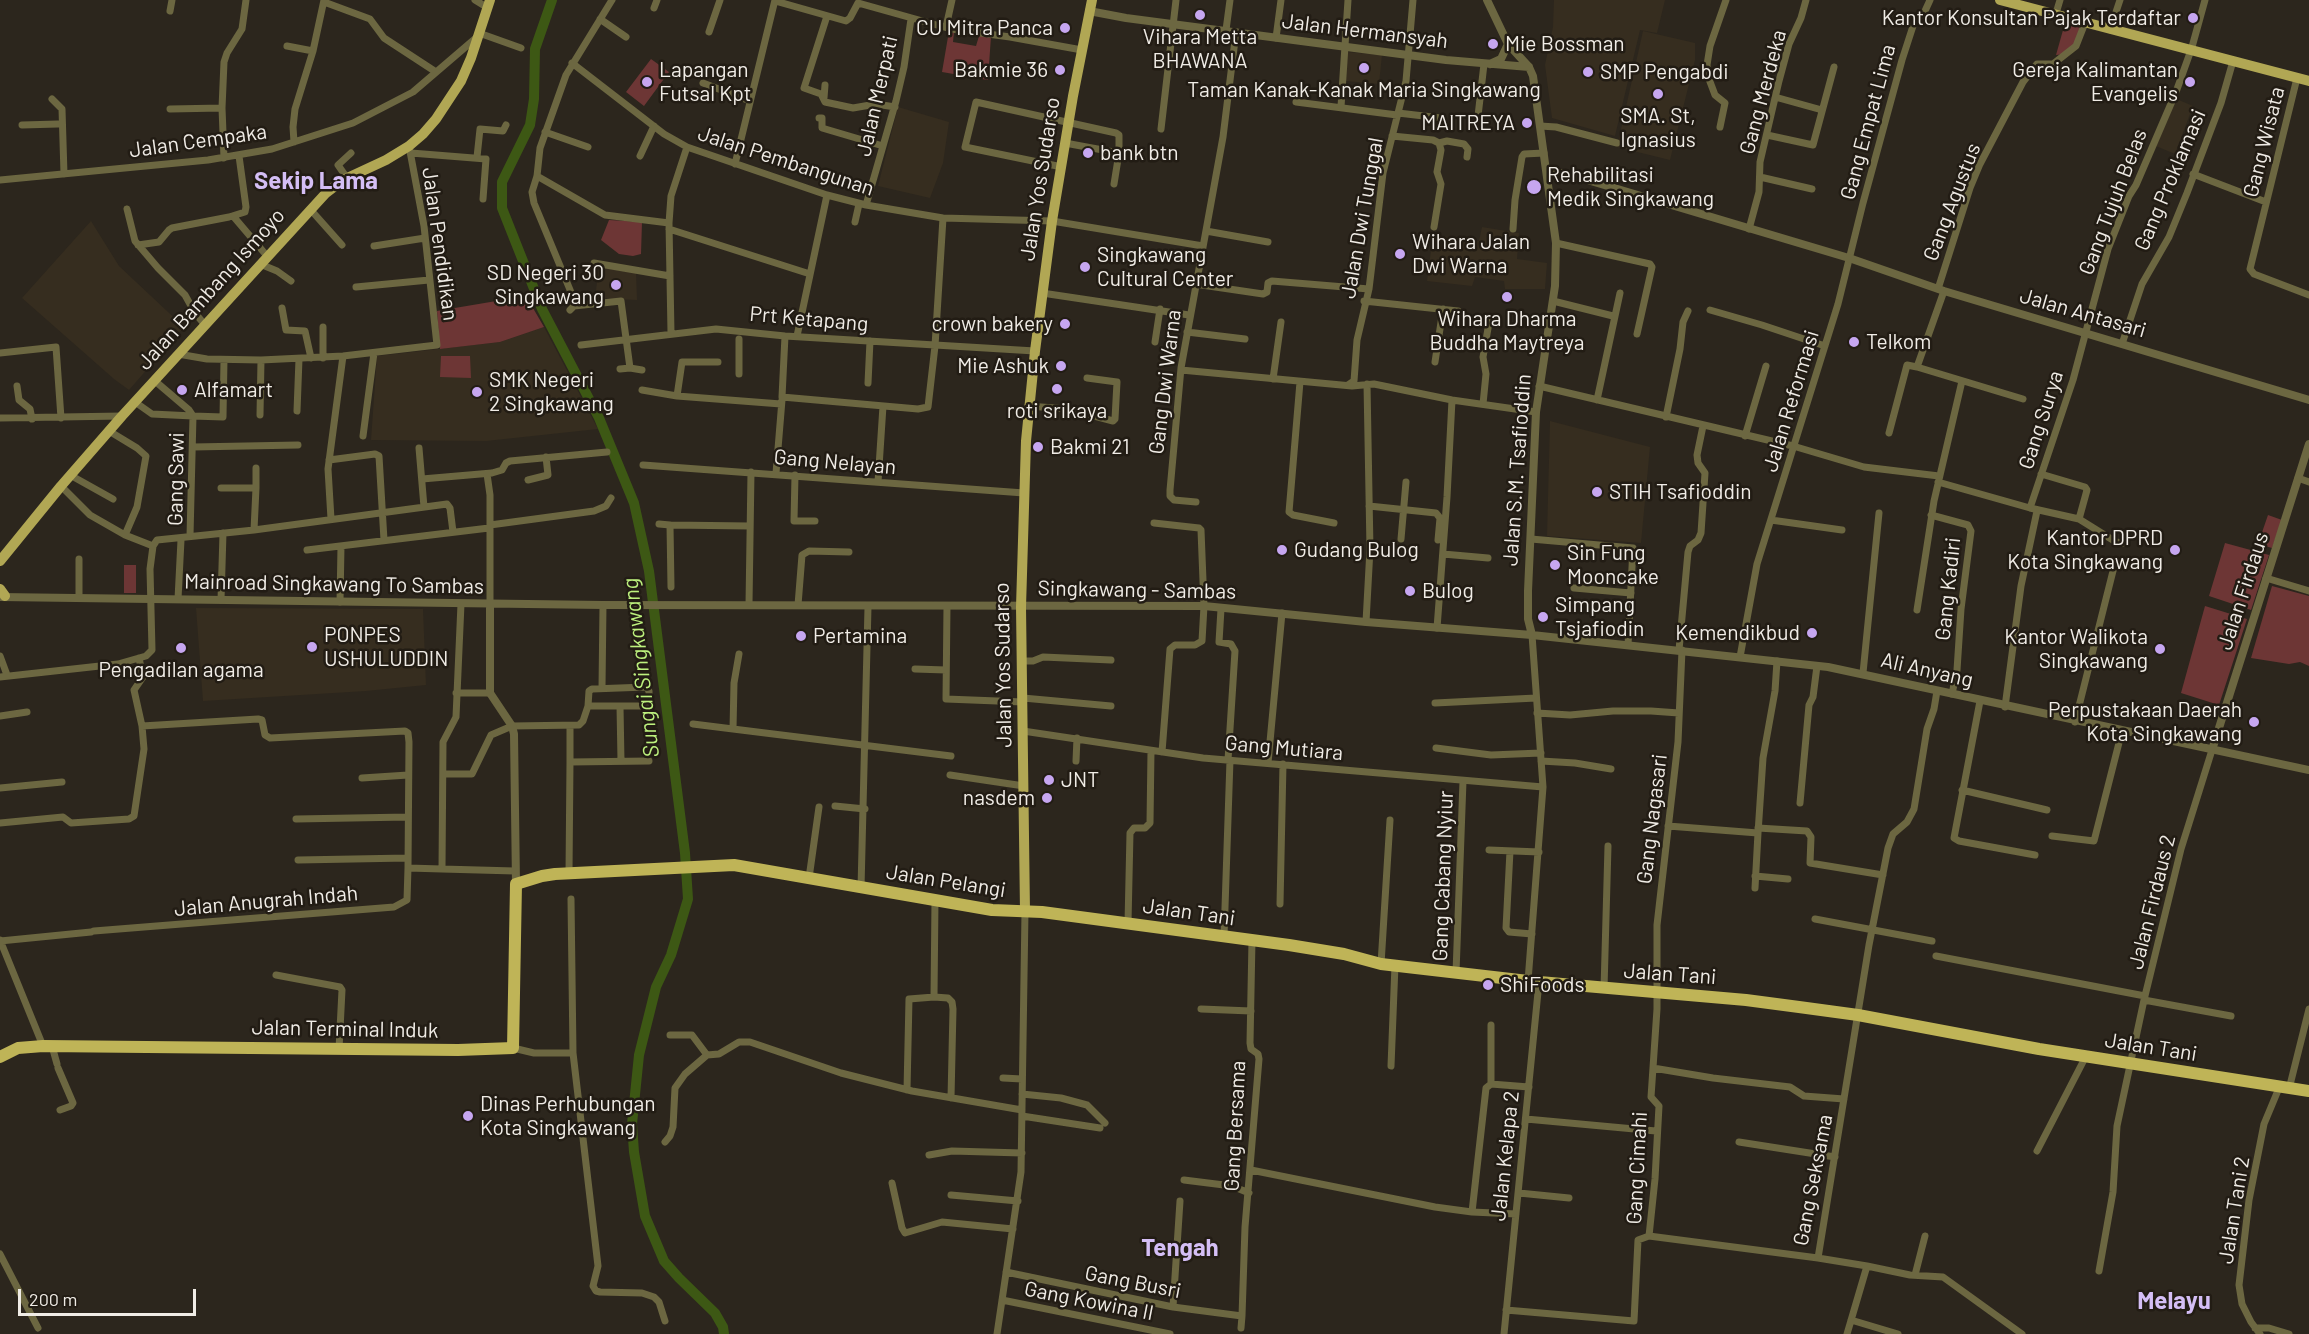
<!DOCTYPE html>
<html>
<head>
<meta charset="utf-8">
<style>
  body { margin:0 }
  #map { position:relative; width:2309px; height:1334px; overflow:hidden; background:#2c261d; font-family:Barlow,sans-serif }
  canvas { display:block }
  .scale { position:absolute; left:18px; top:1289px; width:178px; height:27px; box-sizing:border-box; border:3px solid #f0ece6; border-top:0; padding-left:8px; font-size:18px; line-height:21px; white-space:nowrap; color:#f0ece6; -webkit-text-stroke:4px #221c14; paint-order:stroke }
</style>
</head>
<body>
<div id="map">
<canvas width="2309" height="1334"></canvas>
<div class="scale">200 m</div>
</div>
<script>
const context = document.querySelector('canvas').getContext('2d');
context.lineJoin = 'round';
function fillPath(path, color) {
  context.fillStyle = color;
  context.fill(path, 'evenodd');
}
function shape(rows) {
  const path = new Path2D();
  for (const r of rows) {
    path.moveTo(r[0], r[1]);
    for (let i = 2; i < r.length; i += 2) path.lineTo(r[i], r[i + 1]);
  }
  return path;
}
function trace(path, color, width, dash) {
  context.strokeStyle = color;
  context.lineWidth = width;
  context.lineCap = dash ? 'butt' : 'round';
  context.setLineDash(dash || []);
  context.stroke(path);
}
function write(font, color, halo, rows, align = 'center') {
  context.font = font + ' Barlow,sans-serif';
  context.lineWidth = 5;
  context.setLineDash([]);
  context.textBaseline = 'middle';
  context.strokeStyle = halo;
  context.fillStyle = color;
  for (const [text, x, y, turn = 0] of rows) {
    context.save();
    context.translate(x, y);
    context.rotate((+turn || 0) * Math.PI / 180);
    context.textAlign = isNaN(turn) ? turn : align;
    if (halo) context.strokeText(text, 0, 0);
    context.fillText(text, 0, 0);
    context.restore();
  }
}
const built = shape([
  [1554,0,1665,0,1657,33,1640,30,1615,136,1552,118,1545,65,1553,27],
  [1643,31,1695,43,1695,60,1670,160,1617,147],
  [1347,52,1382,55,1379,84,1346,81],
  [2174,98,2193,106,2175,154,2156,146],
  [898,107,949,122,943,163,930,198,878,186],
  [91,221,119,266,184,327,129,390,114,379,22,298],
  [1482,227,1519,233,1517,259,1547,263,1545,289,1505,289,1504,281,1475,277,1472,286,1427,281,1433,235,1479,241],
  [599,267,636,273,637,300,595,298],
  [544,327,598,429,486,441,371,440,377,356,500,342],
  [1550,421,1650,447,1641,543,1547,536],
  [196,608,423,609,426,685,366,691,203,701]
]);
const green = shape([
  [2065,23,2081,26,2073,48,2065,54,2056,55],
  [949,31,954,32,953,42,976,46,979,36,991,36,988,80,942,72],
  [651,59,669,72,644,106,626,92],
  [609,220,642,222,641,254,633,256,619,254,601,240],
  [526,296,544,327,500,342,440,349,437,311],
  [441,356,470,356,471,378,440,377],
  [2268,515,2282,520,2272,548,2258,544],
  [2225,543,2269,555,2251,610,2209,596],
  [124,565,136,565,136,593,124,593],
  [2272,586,2309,596,2309,666,2300,662,2289,664,2251,658],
  [2205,606,2247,619,2219,705,2181,693]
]);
const river = shape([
  [552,0,535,49,534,99,530,125,502,182,502,208,542,309,599,418,634,503,649,571,685,853,688,899,671,955,656,987,639,1055,632,1124,634,1152,645,1216,664,1261,679,1278,715,1313,723,1327,724,1334]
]);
const minor = shape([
  [475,0,488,8],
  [775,1,846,21,850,18,858,3,951,29,1010,37,1082,50],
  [324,2,370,19,384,38,436,72],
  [654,8,657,0],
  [2057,10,2060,0],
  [170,11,172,0],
  [827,16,804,88,821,94,825,102,853,108,876,104,895,107],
  [600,19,626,37],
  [946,27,952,0],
  [1226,30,1230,0],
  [2110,30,2120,0],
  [709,32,720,0],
  [479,33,521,48],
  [1276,38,1281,0],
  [287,46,313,51],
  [2192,47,2205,0],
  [572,63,664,134,687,147,827,195,866,205,943,218,1052,221,1203,246],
  [2297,78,2250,269,2254,274,2309,295],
  [703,83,750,101],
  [1775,97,1822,110],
  [824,98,825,85],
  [52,99,62,109,64,174],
  [1296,102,1397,115],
  [1341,107,1348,0],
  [170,109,222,108],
  [1398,113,1441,118],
  [1478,116,1484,64],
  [819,118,822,118,822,128,883,146],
  [22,125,58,124],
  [1540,126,1556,127,1617,143],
  [1720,127,1725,103,1715,95,1709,79,1707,65,1710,46,1726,0],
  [1161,129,1176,0],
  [545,132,588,147],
  [1767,135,1813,145,1834,67],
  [1392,136,1433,140,1439,143,1441,150,1437,172,1441,184,1434,227],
  [294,142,293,127,295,109,313,51,324,0],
  [1065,143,1119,153],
  [1439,143,1447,141,1464,144,1468,149,1467,157],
  [411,153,486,159,483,199],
  [640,156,654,126],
  [477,157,480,129,503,131,506,125],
  [224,158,222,108,224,62,227,53,242,29,246,0],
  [735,164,775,0],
  [1062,167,965,147,976,102,1116,133,1119,135,1119,153,1114,184],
  [2193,174,2266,202],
  [537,176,605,215,669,223],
  [1760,177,1812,189],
  [347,178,338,165,351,153],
  [0,180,208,160,272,149,353,123,413,92,476,38],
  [866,205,896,101,904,67,911,19],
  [127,209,135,241,158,268,185,295,195,313,205,325],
  [310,209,342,245],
  [233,216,267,256],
  [855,222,859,204],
  [669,229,810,274],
  [1513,229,1515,200,1522,157,1524,154,1544,153],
  [1749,229,1759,192,1760,162,1779,81,1789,44,1801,18,1806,0],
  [1206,231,1268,242],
  [1556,243,1650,264,1652,267,1637,334],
  [138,245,159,242,169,230,172,228,229,217,245,212,246,207,239,156],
  [374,246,425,238],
  [594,263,670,276],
  [260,264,277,271,291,281],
  [1195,284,1263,294,1267,292,1268,283,1272,281,1369,289],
  [356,287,429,280],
  [1938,289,1970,188,1980,164,2023,82,2037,64,2053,64,2076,46,2085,23],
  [1042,293,1189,315],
  [1364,301,1458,311],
  [1553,301,1613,316],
  [574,306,621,301,630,368,642,370],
  [282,308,286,330,305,331,311,358],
  [570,310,574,306,573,297,534,203,532,192,537,176,540,148,566,75,612,0],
  [1710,310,1762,325,1825,346],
  [1187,332,1245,339],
  [671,333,669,223,671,196,687,147],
  [785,336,782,397,918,409,928,407,935,346,943,218],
  [797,336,827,195],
  [739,339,739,374],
  [1155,342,1160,309],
  [2122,344,2142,284,2169,237,2187,193,2221,103,2233,61],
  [581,345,716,329,785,336,1035,351],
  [0,353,56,347,61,418],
  [178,354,207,359,261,360,343,356,437,345,424,226,409,146],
  [323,358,323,327],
  [1435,362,1443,309],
  [1917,367,2023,399],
  [620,369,630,368],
  [1181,370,1352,386,1374,384,1452,400,1536,412],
  [1273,379,1281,322],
  [155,381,189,410,193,416,223,417,224,360],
  [1300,382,1289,512,1293,515,1334,523],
  [868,383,870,341],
  [1348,385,1354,381,1357,340,1369,289,1383,173,1406,81,1413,0],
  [17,386,19,400,30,409,32,419],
  [1539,386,1793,446,1864,467,1939,476],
  [642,390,677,396,781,404],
  [677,396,682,362,718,362],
  [1597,400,1620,293],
  [135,402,152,414,193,416,190,536],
  [1483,404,1486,374,1483,357,1490,317],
  [1028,406,1068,409,1113,421,1115,419,1117,382,1087,378],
  [297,411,299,359],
  [260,415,261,360],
  [1666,417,1680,349,1683,322,1688,311],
  [0,418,122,416],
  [109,431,137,448,146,456,137,507,125,535],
  [1889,433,1907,365,1917,367,1944,291],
  [363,436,374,353],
  [1745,436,1766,366],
  [193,447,298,445],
  [419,448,424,507],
  [329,460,375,454,379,456,384,540],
  [643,465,1024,493],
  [776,473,782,400],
  [487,474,490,495,490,604],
  [2041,474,2085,487,2087,490,2079,519],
  [70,475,113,499],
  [795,475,794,521,815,521],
  [2298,478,2309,482],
  [422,479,492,473,502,470,506,463,510,461,607,452],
  [528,480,548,475,546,457],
  [878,482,883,406],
  [1938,482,2030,508],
  [61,486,90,515,125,535,153,546],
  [221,488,256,488,254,530],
  [256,488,256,468],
  [1196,502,1174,500,1170,496,1170,490,1181,368,1223,137,1236,32],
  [1369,506,1436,513,1440,518,1438,540],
  [1931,515,1968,525,1971,531,1961,609,1957,670,1952,694],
  [331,519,328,469,343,356],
  [1771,520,1842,530],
  [1154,523,1199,528,1201,530,1204,606,1202,641,1195,645,1175,645,1170,649,1162,752],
  [659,524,670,525],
  [490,525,594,511,606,506,611,498],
  [1401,539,1406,482],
  [1531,539,1633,548,1628,645],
  [2123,543,2116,542,2079,519,2030,508,2073,380,2108,249,2129,196,2136,185,2176,92,2191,50],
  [307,550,489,528],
  [1443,554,1488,558],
  [79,559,79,598],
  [2266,578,2309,591],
  [671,587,670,525,750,526],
  [1574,588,1631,593],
  [178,599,181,540],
  [221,600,223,533],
  [340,602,341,546],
  [461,604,456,717,443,742,442,869,515,871],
  [749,604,751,472],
  [798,605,802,555,809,551,849,552],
  [947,606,946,699,1023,702],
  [1221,609,1219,642,1231,644,1235,651,1228,760],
  [1917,610,1934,501,1962,381],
  [1366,622,1370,549,1367,384],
  [1437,628,1447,497,1452,400],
  [1679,650,1688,552,1690,546,1698,540,1701,533,1705,473,1698,463,1697,455,1703,426],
  [739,654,734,683,733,729,951,756],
  [0,656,7,675],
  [1740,657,1757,564,1838,304,1863,203,1902,60,1914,23,1925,11,1930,0],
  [1022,661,1033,661,1043,657,1111,660],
  [915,669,946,670],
  [1863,673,1879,513],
  [0,677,118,664,146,656,152,650,150,569,153,546,157,540,254,530,447,504,450,508,453,532],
  [602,688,603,605],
  [456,693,490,693],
  [1023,698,1111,706],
  [1980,701,1954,838,1959,841,2035,855],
  [1435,703,1536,698],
  [620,706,621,761],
  [2005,707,2021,586,2037,511],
  [1537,713,1570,715,1613,711,1651,711,1679,713],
  [0,716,27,712],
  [2075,722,2114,567],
  [693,724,733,729],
  [142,726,258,719,262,720,265,735,270,738,405,731,408,733,409,742,408,868,442,869],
  [570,726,570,762,649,761],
  [1023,731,1203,758,1543,787],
  [1436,748,1491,755,1541,753],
  [1076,761,1077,738],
  [1541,761,1575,763,1611,769],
  [1268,763,1282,613],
  [443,774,472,774,491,735,512,726,579,725,583,721,588,706,646,706,649,703,649,691,646,687,592,689,589,691,588,706],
  [950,775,1024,786],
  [362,778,408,775],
  [0,788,62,782],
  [1962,790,2047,810],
  [1800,803,1809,705,1813,697,1817,666],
  [835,806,865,809],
  [296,819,408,817],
  [0,823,63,817,71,823,129,819,134,816,144,749,142,726,134,690,143,677,139,658],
  [1668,826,1758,833,1763,758,1775,691,1777,661],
  [1758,828,1807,831,1811,837,1810,863,1883,875],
  [2052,836,2094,841,2122,731],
  [1489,850,1539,852],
  [1510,851,1506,928,1509,932,1532,934],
  [298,860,408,858],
  [569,873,570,762],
  [1755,876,1788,879],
  [809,878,819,807],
  [861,888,868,607],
  [1755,888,1758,833],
  [571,899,573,1053],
  [1280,904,1283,764],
  [1815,919,1932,941],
  [1128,923,1130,833,1134,828,1145,828,1150,823,1151,751],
  [94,931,394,907,407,900,408,868],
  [1224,937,1230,760],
  [0,940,43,1046],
  [0,941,91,932],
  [1936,956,2145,996],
  [1381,964,1390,820],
  [1456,973,1463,781],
  [276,975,340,987,342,990,339,1049],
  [1528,981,1543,787,1532,635],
  [1604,989,1608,846],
  [934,997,935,900],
  [2144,1000,2231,1016],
  [1201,1009,1251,1011],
  [670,1035,692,1035,707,1055,719,1054,739,1042,750,1042,841,1073,912,1091,1022,1110],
  [52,1046,57,1064],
  [513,1048,534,1053,573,1053,598,1266,593,1286,596,1291,600,1292,642,1293,654,1297,659,1302,665,1321],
  [1391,1066,1395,965],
  [58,1068,73,1103,71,1106,60,1110],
  [1653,1068,1713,1078,1790,1087,1804,1096,1844,1099],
  [1003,1078,1022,1079],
  [1491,1084,1491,1025],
  [2289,1089,2309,1009],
  [907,1090,909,999,934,997,948,998,952,1002,953,1009,951,1098],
  [1022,1094,1061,1098,1087,1105,1105,1123],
  [1022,1116,1100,1128],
  [1526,1119,1656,1131],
  [665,1142,670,1136,673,1127,675,1088,685,1074,707,1055],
  [1739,1142,1835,1157],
  [2037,1151,2086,1056],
  [929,1155,952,1151,1022,1153],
  [1251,1170,1435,1207,1472,1212,1516,1214],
  [1184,1180,1232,1186,1249,1193],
  [892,1183,902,1228,905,1233,942,1222,1013,1229],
  [1519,1193,1569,1198],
  [951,1195,1018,1201],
  [1472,1212,1486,1088,1491,1084,1529,1087],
  [1649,1236,1818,1258,1869,945,1888,848,1893,834,1907,822,1914,809,1927,729,1934,709,1937,691],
  [0,1254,38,1328],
  [1818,1258,1867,1266],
  [2099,1271,2113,1192,2117,1126,2144,1000,2181,849,2212,750],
  [1006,1272,1173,1307,1242,1316,1241,1328],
  [1915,1275,1925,1236],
  [1002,1300,1170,1334],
  [1173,1307,1180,1201],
  [1506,1310,1634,1321,1638,1240,1649,1236,1655,1179,1659,1106,1651,1097,1657,1009,1657,925,1678,742,1682,650],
  [1242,1316,1245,1227,1259,1059,1258,1054,1251,1049,1250,1043,1252,940],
  [1851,1320,1898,1334],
  [2255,1328,2269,1328,2289,1334],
  [997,1334,1021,1172,1025,912],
  [1504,1334,1539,982],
  [1847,1334,1867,1266,1910,1275,1943,1277,2022,1334],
  [2260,1334,2251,1322,2242,1304,2239,1285,2249,1200,2264,1124,2279,1088]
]);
const tertiary = shape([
  [1487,0,1508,44,1529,67,1533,76,1556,243,1555,286,1536,412,1528,591,1528,619,1532,635],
  [1089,11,1126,18,1446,60,1529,67],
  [1490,64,1501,59,1508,44],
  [1547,173,1563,173,1574,176,1849,258,1944,291,2309,400],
  [0,597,603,605,1204,606,1366,622,1532,635,1828,667,2309,770],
  [490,604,490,693,512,726,514,734,516,884],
  [2212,750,2309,444]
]);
const primary = shape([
  [2000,0,2309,81],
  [0,561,61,486,122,416,326,193,343,180,386,160,409,146,423,134,436,119,461,81,471,58,490,0],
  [0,589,5,596],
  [1025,912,1021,607,1026,441,1035,351,1052,221,1073,96,1092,0]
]);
const trunk = shape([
  [0,1057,18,1048,43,1046,458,1050,513,1048,516,884,542,876,555,874,734,865,992,910,1042,912,1289,945,1344,954,1381,964,1528,981,1746,1000,1799,1007,1858,1015,2039,1049,2309,1091]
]);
const markers = [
  [1200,15,6,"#c6a6f0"],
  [2193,18,6,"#c6a6f0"],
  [1065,28,6,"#c6a6f0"],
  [1493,44,6,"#c6a6f0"],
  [1364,68,6,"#c6a6f0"],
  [1060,70,6,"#c6a6f0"],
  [1588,72,6,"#c6a6f0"],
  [647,82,6,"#c6a6f0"],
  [2190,82,6,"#c6a6f0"],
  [1658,94,6,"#c6a6f0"],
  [1527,123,6,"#c6a6f0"],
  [1088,153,6,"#c6a6f0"],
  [1534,187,8,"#c6a6f0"],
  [1400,254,6,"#c6a6f0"],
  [1085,267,6,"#c6a6f0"],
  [616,285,6,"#c6a6f0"],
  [1507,297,6,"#c6a6f0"],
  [1065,324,6,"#c6a6f0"],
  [1854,342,6,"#c6a6f0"],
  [1061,366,6,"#c6a6f0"],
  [1057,389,6,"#c6a6f0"],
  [182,390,6,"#c6a6f0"],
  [477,392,6,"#c6a6f0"],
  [1038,447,6,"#c6a6f0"],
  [1597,492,6,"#c6a6f0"],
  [1282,550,6,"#c6a6f0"],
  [2175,550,6,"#c6a6f0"],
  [1555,565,6,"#c6a6f0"],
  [1410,591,6,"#c6a6f0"],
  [1543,617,6,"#c6a6f0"],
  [1812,633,6,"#c6a6f0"],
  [801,636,6,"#c6a6f0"],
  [312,647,6,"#c6a6f0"],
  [181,648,6,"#c6a6f0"],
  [2160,649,6,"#c6a6f0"],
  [2254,722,6,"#c6a6f0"],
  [1049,780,6,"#c6a6f0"],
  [1047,798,6,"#c6a6f0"],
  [1488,985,6,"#c6a6f0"],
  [468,1116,6,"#c6a6f0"]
];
const poiNames = [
  ["Kantor Konsultan Pajak Terdaftar",2181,18,"right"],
  ["CU Mitra Panca",1053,28,"right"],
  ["Vihara Metta",1200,37,"center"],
  ["BHAWANA",1200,61,"center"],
  ["Mie Bossman",1505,44],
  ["Lapangan",659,70],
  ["Futsal Kpt",659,94],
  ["Bakmie 36",1048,70,"right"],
  ["Gereja Kalimantan",2178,70,"right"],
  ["Evangelis",2178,94,"right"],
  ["SMP Pengabdi",1600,72],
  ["Taman Kanak-Kanak Maria Singkawang",1364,90,"center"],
  ["SMA. St,",1658,116,"center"],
  ["Ignasius",1658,140,"center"],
  ["MAITREYA",1515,123,"right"],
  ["bank btn",1100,153],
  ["Rehabilitasi",1547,175],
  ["Medik Singkawang",1547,199],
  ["Wihara Jalan",1412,242],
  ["Dwi Warna",1412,266],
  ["Singkawang",1097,255],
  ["Cultural Center",1097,279],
  ["SD Negeri 30",604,273,"right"],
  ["Singkawang",604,297,"right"],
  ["Wihara Dharma",1507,319,"center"],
  ["Buddha Maytreya",1507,343,"center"],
  ["crown bakery",1053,324,"right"],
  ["Telkom",1866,342],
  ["Mie Ashuk",1049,366,"right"],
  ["SMK Negeri",489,380],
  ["2 Singkawang",489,404],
  ["Alfamart",194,390],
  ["roti srikaya",1057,411,"center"],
  ["Bakmi 21",1050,447],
  ["STIH Tsafioddin",1609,492],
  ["Kantor DPRD",2163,538,"right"],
  ["Kota Singkawang",2163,562,"right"],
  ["Gudang Bulog",1294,550],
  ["Sin Fung",1567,553],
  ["Mooncake",1567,577],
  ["Bulog",1422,591],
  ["Simpang",1555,605],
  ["Tsjafiodin",1555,629],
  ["Kemendikbud",1800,633,"right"],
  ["PONPES",324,635],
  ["USHULUDDIN",324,659],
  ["Pertamina",813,636],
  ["Kantor Walikota",2148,637,"right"],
  ["Singkawang",2148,661,"right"],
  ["Pengadilan agama",181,670,"center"],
  ["Perpustakaan Daerah",2242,710,"right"],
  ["Kota Singkawang",2242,734,"right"],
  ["JNT",1061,780],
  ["nasdem",1035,798,"right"],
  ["ShiFoods",1500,985],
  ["Dinas Perhubungan",480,1104],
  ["Kota Singkawang",480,1128]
];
const streetNames = [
  ["Jalan Hermansyah",1365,31,7],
  ["Gang Merdeka",1763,92,-75],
  ["Jalan Merpati",877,96,-77],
  ["Gang Empat Lima",1868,122,-75],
  ["Jalan Cempaka",198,141,-8],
  ["Gang Wisata",2264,142,-76],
  ["Jalan Pembangunan",786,161,18],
  ["Jalan Yos Sudarso",1040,179,-81],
  ["Gang Proklamasi",2170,180,-67],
  ["Gang Agustus",1952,202,-69],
  ["Gang Tujuh Belas",2113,202,-69],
  ["Jalan Dwi Tunggal",1362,218,-80],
  ["Jalan Pendidikan",440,244,82],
  ["Jalan Bambang Ismoyo",211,289,-48],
  ["Jalan Antasari",2083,313,16],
  ["Prt Ketapang",809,319,5],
  ["Gang Dwi Warna",1165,382,-83],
  ["Jalan Reformasi",1791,401,-73],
  ["Gang Surya",2041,420,-72],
  ["Gang Nelayan",835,462,5],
  ["Jalan S.M. Tsafioddin",1517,470,-86],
  ["Gang Sawi",176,479,-89],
  ["Mainroad Singkawang To Sambas",334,584,1],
  ["Gang Kadiri",1948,589,-84],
  ["Singkawang - Sambas",1137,590,1],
  ["Jalan Firdaus",2243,591,-72],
  ["Jalan Yos Sudarso",1003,665,-91],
  ["Ali Anyang",1927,670,13],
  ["Gang Mutiara",1284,748,5],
  ["Gang Nagasari",1652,819,-83],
  ["Gang Cabang Nyiur",1443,876,-88],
  ["Jalan Pelangi",946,881,9],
  ["Jalan Anugrah Indah",266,901,-5],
  ["Jalan Firdaus 2",2152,902,-76],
  ["Jalan Tani",1189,912,8],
  ["Jalan Tani",1670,974,4],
  ["Jalan Terminal Induk",345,1029,1],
  ["Jalan Tani",2151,1047,9],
  ["Gang Bersama",1235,1126,-87],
  ["Jalan Kelapa 2",1505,1156,-84],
  ["Gang Cimahi",1637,1168,-87],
  ["Gang Seksama",1813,1180,-79],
  ["Jalan Tani 2",2234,1210,-81],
  ["Gang Busri",1133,1282,11],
  ["Gang Kowina II",1089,1301,11]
];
const waterNames = [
  ["Sungai Singkawang",641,668,-97]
];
const quarterNames = [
  ["Sekip Lama",316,181],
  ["Tengah",1180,1248],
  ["Melayu",2174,1301]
];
fillPath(built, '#362d1f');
fillPath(green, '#6d3635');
trace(river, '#3d5814', 10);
trace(minor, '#6c6741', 7);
trace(tertiary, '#6c6741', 8);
trace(primary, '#b1a754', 10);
trace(trunk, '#bfb457', 12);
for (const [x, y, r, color] of markers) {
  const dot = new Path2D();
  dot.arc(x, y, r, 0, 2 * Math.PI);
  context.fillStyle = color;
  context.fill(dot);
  trace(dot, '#221c14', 2);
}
write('21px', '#f0ece6', '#221c14', poiNames, 'left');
write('21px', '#f0ece6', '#221c14', streetNames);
write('italic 22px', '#bdf17e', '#221c14', waterNames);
write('bold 24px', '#d4bef5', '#221c14', quarterNames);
</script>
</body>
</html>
